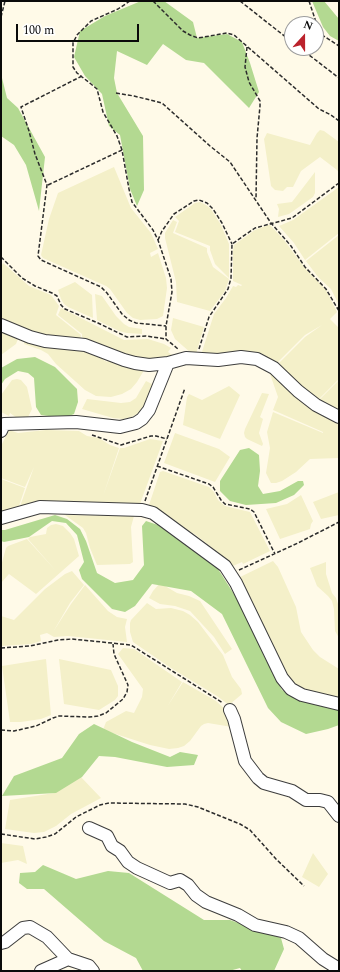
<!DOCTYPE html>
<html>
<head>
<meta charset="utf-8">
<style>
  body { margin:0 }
  #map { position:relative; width:340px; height:972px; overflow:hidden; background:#fffae8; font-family:Spectral,serif }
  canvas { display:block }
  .frame { position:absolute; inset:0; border:2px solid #0a0a0a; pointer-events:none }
  .north { position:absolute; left:284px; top:16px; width:40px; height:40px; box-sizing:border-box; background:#fff; border:1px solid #9d9d9d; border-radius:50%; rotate:21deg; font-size:11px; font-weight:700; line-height:16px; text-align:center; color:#0a0a0a }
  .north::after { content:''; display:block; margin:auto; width:14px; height:18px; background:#bb222c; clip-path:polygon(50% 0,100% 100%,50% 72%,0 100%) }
  .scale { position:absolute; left:16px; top:24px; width:123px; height:18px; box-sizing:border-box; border:2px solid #0a0a0a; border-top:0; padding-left:5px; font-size:12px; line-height:14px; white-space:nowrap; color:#0a0a0a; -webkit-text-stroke:3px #fff; paint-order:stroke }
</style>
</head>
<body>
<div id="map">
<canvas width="340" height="972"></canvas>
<div class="frame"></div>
<div class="north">N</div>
<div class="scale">100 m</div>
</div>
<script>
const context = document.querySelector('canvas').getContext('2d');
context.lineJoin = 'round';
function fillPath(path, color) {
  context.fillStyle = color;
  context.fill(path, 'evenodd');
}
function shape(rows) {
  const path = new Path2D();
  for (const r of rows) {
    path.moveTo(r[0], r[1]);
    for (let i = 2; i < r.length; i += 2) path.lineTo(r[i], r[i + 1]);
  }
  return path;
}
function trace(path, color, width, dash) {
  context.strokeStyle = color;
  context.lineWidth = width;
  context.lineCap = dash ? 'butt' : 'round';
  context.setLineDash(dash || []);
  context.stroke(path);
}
const farmland = shape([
  [320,130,324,131,339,142,339,173,337,170,320,157,301,171,293,187,287,187,283,191,275,190,271,186,264,139,267,133,310,145,317,133],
  [114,167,131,208,151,233,158,249,150,253,151,257,158,253,166,278,167,288,163,316,157,319,140,320,133,318,127,313,110,289,106,286,43,258,41,255,49,219,58,193],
  [315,172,315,193,313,197,289,214,278,217,279,209,277,204,292,202],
  [339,187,339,233,305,260,294,243,279,226,293,220],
  [200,202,206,205,211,209,221,225,229,244,229,278,215,264,210,250,210,246,175,232,179,221,175,217,195,203],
  [173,220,177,222,173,233,207,248,207,252,213,267,229,279,225,291,210,311,177,302,176,282,165,238,165,233],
  [268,225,270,225,284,240,304,267,326,290,337,312,330,319,339,328,339,379,317,401,279,368,281,365,279,363,305,337,322,325,305,335,277,363,273,360,260,354,201,355,214,314,226,298,233,286,236,287,238,285,241,286,242,285,233,281,233,251,234,245,255,230],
  [339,235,339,305,331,289,318,277,306,261],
  [3,263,29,286,51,295,59,306,56,315,81,335,80,340,51,338,1,322,1,267],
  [75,282,92,295,93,318,68,307,64,304,61,299,58,290],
  [95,294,102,296,116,316,124,324,129,327,142,329,142,334,127,333,119,331,97,320],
  [61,308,124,340,148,339,164,344,171,348,168,352,175,357,150,362,134,360,90,342,82,337,82,334,58,315],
  [173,318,204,327,196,354,191,353,175,339,171,330],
  [1,328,19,336,16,344,1,355],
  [25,339,104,354,102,359,107,362,110,357,146,367,137,382,131,389,122,394,111,397,96,396,85,390,56,364,48,354,41,350,24,344],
  [269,371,339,418,339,458,310,459,296,472,282,481,276,483,271,483,266,473,270,448,267,432,273,412,323,433,323,432,273,410,278,397],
  [17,379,21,380,27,387,32,409,27,419,17,418,10,413,9,416,1,412,1,395,12,380],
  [339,380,339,413,318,401],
  [146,381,154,385,147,403,139,413,131,417,123,419,113,418,82,409,87,399,121,403,130,402,136,398],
  [229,386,240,395,220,439,183,425,187,397,189,394,202,400],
  [262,393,269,394,260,417,263,419,259,433,263,444,262,446,247,439,245,437,244,433,245,429],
  [9,430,18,433,46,430,79,431,87,436,99,438,110,445,119,448,103,496,120,448,124,448,150,439,163,441,140,504,19,509,34,467,25,487,1,478,1,446],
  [175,433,219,449,230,457,215,482,164,463],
  [163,471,209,487,214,492,218,500,225,506,250,512,270,551,243,564,242,562,233,566,226,559,196,535,184,528,184,527,160,510,149,505,160,472],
  [1,479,25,488,18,509,1,514],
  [339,492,339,515,321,519,313,502],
  [301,495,313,521,311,524,310,529,280,539,266,509,287,504],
  [65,515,134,516,131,527,133,562,130,564,97,565,90,548,86,533,83,528],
  [56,524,63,526,70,533,74,539,79,556,36,594,9,574,1,583,1,566,6,548,8,546,27,539,56,571,28,539,30,537,46,534,47,528,51,525],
  [273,561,278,567,296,607,301,632,313,650,320,657,339,669,339,699,298,689,288,677,238,578],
  [326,562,326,574,332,593,336,598,339,607,339,638,335,631,334,609,332,601,328,596,317,586,310,568],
  [72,571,84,585,70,603,53,632,71,604,85,585,108,611,117,617,127,619,125,627,127,642,68,636,54,637,47,633,40,635,41,641,31,644,1,646,1,616,14,620,45,589,65,574],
  [160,583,177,593,189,596,200,601,232,649,225,654,214,637,190,611,175,606,160,604,149,598,153,591],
  [147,603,156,609,171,608,183,611,190,615,198,622,223,655,232,677,241,689,242,694,229,705,217,696,171,668,133,642,130,632,130,623,131,620],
  [123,648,134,649,182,682,167,707,183,682,216,701,227,711,232,727,208,723,204,724,201,726,190,741,184,746,178,748,169,749,150,745,103,730,106,722,126,711,134,713,142,697,143,689,118,654],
  [46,659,51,715,41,719,21,722,10,722,2,666],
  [59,659,111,670,118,686,118,696,115,700,99,710,64,704],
  [80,776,101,798,71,814,56,826,44,832,34,833,5,829,10,800,54,793],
  [1,843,23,846,27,864,18,860,1,863],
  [313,853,328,874,319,887,302,877]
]);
const forest = shape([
  [141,1,164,1,193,22,197,38,227,34,242,42,250,63,259,92,249,108,204,63,186,60,163,44,147,65,117,51,114,78,117,93,143,136,144,190,137,206,130,189,120,135,109,126,102,94,85,76,74,57,80,31,105,16],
  [312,1,324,1,339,19,339,41,330,36,323,27],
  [1,74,7,98,18,108,45,157,39,211,26,165,14,145,1,136],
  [35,357,55,367,77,389,78,402,74,414,64,418,41,415,36,407,34,378,28,373,18,371,5,379,1,385,1,368,17,359],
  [249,448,259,455,260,471,258,486,263,494,280,491,298,481,303,481,304,485,294,495,276,503,246,505,230,501,220,491,220,481,240,450],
  [55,515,67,519,80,529,86,541,97,573,115,583,133,580,144,565,142,526,146,521,158,525,218,569,246,613,264,656,282,690,300,700,339,709,339,725,328,729,306,734,281,722,268,708,222,614,191,591,152,584,135,606,125,612,112,609,82,579,79,570,84,562,77,535,66,523,52,521,29,537,4,542,1,541,1,530,5,530],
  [94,724,132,742,170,757,180,752,198,755,194,765,167,767,115,757,99,756,82,777,56,793,2,796,14,776,62,758,79,734],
  [43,865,76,879,108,871,129,873,204,920,230,920,281,938,284,949,274,971,242,971,240,968,229,971,143,971,136,958,104,941,44,889,27,889,19,883,20,873,35,872]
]);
const path = shape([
  [130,1,118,9,91,21,77,35,73,43,73,67,77,73,91,84,97,89,103,112,117,136,122,150,129,189,132,202,153,230,158,240,171,279,172,292,166,326,166,339,178,349],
  [153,1,183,31,190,35,198,38,227,33,234,35,319,109,331,115,339,121],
  [240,1,292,42],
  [309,1,318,28,322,35,339,46],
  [1,17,5,1],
  [247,47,245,67,249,82,260,101,260,106,257,138,256,199],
  [300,48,339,78],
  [82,76,21,107,29,131,35,154,47,185,38,256,41,260,101,287,107,293,122,314,129,320,136,323,166,326],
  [116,93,134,96,162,103,210,146,230,162,271,223,291,246,305,267,326,289,339,311],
  [48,185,122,150],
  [158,240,162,231,174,214,194,201,199,200,207,203,213,209,222,223,232,244],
  [1,257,22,278,35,286,52,293,57,296,61,305,65,309,98,323,127,337,146,336,166,339],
  [199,349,209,317,228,289,231,278,232,244,255,228,292,218,339,183],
  [92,435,121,445,151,436,156,436,167,439],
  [157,466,209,484,213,487,221,500,225,504,250,509,254,512,275,554],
  [145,501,185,388],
  [239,570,298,543,339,522],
  [1,648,30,646,58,640,72,639,131,645,223,703],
  [1,730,14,731,36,726,53,718,59,716,89,717,98,716,106,713,123,699,127,692,128,685,114,654,113,644],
  [1,834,35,839,46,837,55,834,76,817,100,805,109,803,185,804,198,807,240,824,250,830,276,859,304,886]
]);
const minor = shape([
  [1,325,30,337,45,341,85,345,124,360,135,363,149,365,168,363,186,358,218,360,241,357,257,359,274,368,298,391,316,405,339,417],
  [1,431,4,424,76,422,120,427,136,423,142,419,149,410,168,363],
  [1,518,40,507,142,510,153,513,225,566,236,583,282,678,291,689,302,695,339,704],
  [230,710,234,719,245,761,258,778,264,783,292,791,306,800,320,800,328,802,339,816],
  [89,828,107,836,112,846,120,851,128,862,137,868,170,883,180,880,188,885,196,895,206,902,238,915,255,925,286,932,299,938,323,959,339,969],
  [1,943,5,942,23,928,30,927,47,937,68,959],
  [41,971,68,959,89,966,93,971]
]);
fillPath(farmland, '#f4f0c9');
fillPath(forest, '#b3d991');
trace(minor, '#3d3d3d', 14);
trace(path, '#2c2c2c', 1.5, [4, 2]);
trace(minor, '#fff', 12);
</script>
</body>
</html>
